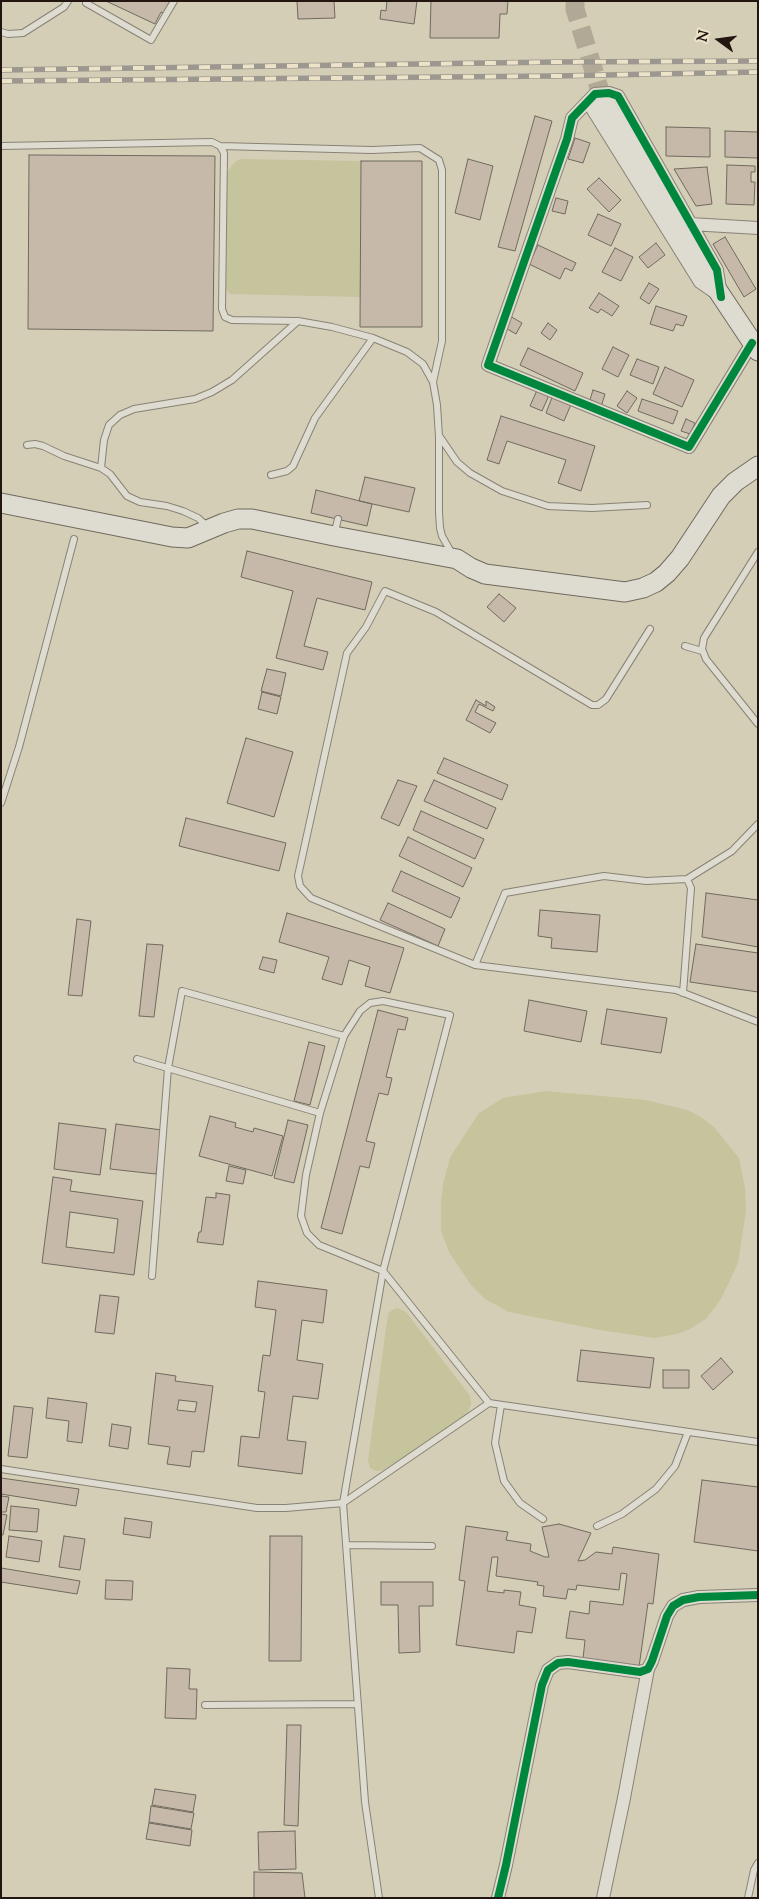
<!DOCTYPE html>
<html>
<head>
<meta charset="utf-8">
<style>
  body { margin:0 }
  #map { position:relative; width:759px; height:1899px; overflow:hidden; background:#d4ceb7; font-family:"Sorts Mill Goudy",serif }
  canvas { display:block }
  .frame { position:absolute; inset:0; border:2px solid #23150f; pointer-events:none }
  .north { position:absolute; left:694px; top:15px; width:50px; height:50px; -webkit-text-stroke:4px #ece3c8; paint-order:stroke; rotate:284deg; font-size:14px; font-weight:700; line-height:20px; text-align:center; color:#23150f }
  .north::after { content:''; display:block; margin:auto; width:18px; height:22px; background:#23150f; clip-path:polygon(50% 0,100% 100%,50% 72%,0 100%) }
</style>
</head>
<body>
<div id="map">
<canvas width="759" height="1899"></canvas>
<div class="frame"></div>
<div class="north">N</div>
</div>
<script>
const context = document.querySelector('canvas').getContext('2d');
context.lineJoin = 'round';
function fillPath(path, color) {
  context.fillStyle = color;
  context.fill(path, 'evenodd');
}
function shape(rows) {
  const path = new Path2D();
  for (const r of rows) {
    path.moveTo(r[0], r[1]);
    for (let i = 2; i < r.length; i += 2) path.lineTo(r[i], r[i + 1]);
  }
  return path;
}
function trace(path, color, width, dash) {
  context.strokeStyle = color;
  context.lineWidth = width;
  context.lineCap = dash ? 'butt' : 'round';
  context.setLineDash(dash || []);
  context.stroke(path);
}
const green = shape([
  [240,159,361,161,360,297,230,294,226,289,227,173,234,163],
  [546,1091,646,1100,687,1110,701,1117,714,1127,739,1158,745,1188,746,1211,738,1263,721,1299,706,1319,688,1330,677,1334,654,1338,600,1330,509,1312,485,1299,471,1285,449,1252,441,1231,441,1203,443,1184,450,1158,456,1148,479,1113,503,1098],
  [397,1308,406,1312,470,1396,471,1404,467,1415,458,1424,383,1470,376,1471,370,1468,368,1460,388,1314,392,1310]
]);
const building = shape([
  [106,1,170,1,164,13,161,12,155,24,106,1],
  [297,1,334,1,335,18,298,19,297,1],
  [387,1,417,1,414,24,380,19,381,10,386,11,387,1],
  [431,1,508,1,507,14,500,14,499,38,430,38,431,1],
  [535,116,552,121,515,251,498,247,535,116],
  [666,127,710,128,710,157,666,156,666,127],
  [725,131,758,132,758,158,725,157,725,131],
  [575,138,590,143,583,163,568,159,575,138],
  [29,155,215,156,213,331,28,329,29,155],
  [468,159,493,166,480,220,455,213,468,159],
  [361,161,422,161,422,327,360,327,361,161],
  [727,165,755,166,755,172,751,172,751,182,755,182,754,205,726,204,727,165],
  [707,167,712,204,696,206,674,169,707,167],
  [599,178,621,200,609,212,587,189,599,178],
  [556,198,568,201,565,214,552,211,556,198],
  [598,214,621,224,611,246,588,235,598,214],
  [725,237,756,289,744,297,713,244,725,237],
  [656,243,665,255,648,268,639,257,656,243],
  [538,245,576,263,572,271,565,268,560,279,529,264,538,245],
  [615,248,633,257,621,281,602,272,615,248],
  [649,283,659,289,649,304,640,298,649,283],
  [599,293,619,306,612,316,601,309,598,313,589,308,599,293],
  [656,306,687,316,683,326,676,324,673,331,650,324,656,306],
  [510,316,522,323,516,334,504,327,510,316],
  [548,323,557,330,550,340,541,333,548,323],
  [613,347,629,355,618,377,602,369,613,347],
  [528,348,583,373,575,391,520,365,528,348],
  [637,359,659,367,653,384,630,375,637,359],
  [665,367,694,380,682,407,653,394,665,367],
  [538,388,550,393,542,411,530,406,538,388],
  [593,390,605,394,601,407,589,403,593,390],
  [627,391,637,398,627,413,617,406,627,391],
  [553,395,572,402,564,421,546,413,553,395],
  [642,399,678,411,673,424,638,411,642,399],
  [501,416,595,446,581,491,558,483,566,460,507,441,499,464,487,460,501,416],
  [686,419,695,423,690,434,681,431,686,419],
  [365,477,415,488,409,512,359,501,365,477],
  [316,490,372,504,367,526,311,513,316,490],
  [247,551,372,582,365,610,317,598,304,646,328,652,323,670,276,658,293,591,241,577,247,551],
  [499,594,516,608,504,622,487,607,499,594],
  [267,669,286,673,281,696,261,691,267,669],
  [262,692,281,697,277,714,258,709,262,692],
  [476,700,486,706,486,701,495,707,493,711,479,704,475,712,496,723,490,733,466,720,476,700],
  [246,738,293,752,274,817,227,803,246,738],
  [444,758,508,785,502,800,437,773,444,758],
  [398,780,417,786,399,826,381,818,398,780],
  [434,780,496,808,487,829,424,801,434,780],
  [421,811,484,839,475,859,413,830,421,811],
  [186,818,286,843,279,871,179,846,186,818],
  [408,837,472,868,463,887,399,856,408,837],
  [401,871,460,898,451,918,392,891,401,871],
  [706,893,758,900,758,947,702,937,706,893],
  [388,903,445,929,438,946,380,920,388,903],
  [540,910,600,915,597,952,551,948,552,938,538,936,540,910],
  [287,913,404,948,390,993,365,986,370,967,349,960,342,985,322,979,329,957,279,942,287,913],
  [77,919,91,921,82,996,68,995,77,919],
  [147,944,163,945,154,1017,139,1016,147,944],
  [696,944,758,953,758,992,690,982,696,944],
  [263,957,277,960,274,973,259,969,263,957],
  [529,1000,587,1011,581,1042,524,1031,529,1000],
  [607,1009,667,1018,661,1053,601,1044,607,1009],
  [378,1010,408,1018,405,1030,398,1029,386,1077,392,1078,388,1095,379,1093,366,1141,375,1143,369,1168,360,1166,342,1234,321,1228,378,1010],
  [309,1042,325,1046,310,1105,294,1101,309,1042],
  [210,1116,236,1123,235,1127,253,1132,254,1128,283,1136,272,1176,199,1156,210,1116],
  [288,1120,308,1125,294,1183,274,1178,288,1120],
  [59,1123,106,1129,100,1175,54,1169,59,1123],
  [116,1124,162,1130,156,1174,110,1169,116,1124],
  [229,1166,246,1170,243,1184,226,1181,229,1166],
  [53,1177,72,1180,70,1191,143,1201,134,1275,42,1263,53,1177],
  [70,1212,118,1219,114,1253,66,1247,70,1212],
  [216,1193,230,1195,223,1245,197,1242,199,1232,201,1232,206,1197,216,1198,216,1193],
  [258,1281,327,1290,323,1323,302,1320,297,1360,323,1364,318,1399,293,1396,287,1440,306,1442,302,1474,238,1466,241,1436,259,1438,265,1392,258,1391,263,1355,270,1356,276,1310,255,1307,258,1281],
  [100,1295,119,1297,114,1334,95,1332,100,1295],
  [581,1350,654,1358,650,1388,577,1381,581,1350],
  [721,1358,733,1372,713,1390,701,1376,721,1358],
  [663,1370,689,1370,689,1388,663,1388,663,1370],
  [156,1373,176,1376,175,1381,213,1386,204,1452,192,1451,190,1467,167,1464,170,1447,148,1444,156,1373],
  [179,1400,197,1402,195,1412,177,1410,179,1400],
  [48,1398,87,1403,82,1443,67,1441,69,1421,46,1418,48,1398],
  [14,1406,33,1408,27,1458,8,1456,14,1406],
  [112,1424,131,1427,128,1449,109,1446,112,1424],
  [1,1478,79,1489,76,1506,1,1494,1,1478],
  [702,1480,758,1487,758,1551,694,1542,702,1480],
  [1,1496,9,1497,6,1512,1,1512,1,1496],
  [11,1506,39,1509,37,1532,9,1530,11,1506],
  [1,1514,7,1515,3,1535,1,1535,1,1514],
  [125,1518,152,1522,150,1538,123,1534,125,1518],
  [559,1524,591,1533,578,1561,585,1560,596,1552,612,1554,613,1547,659,1554,653,1604,648,1603,639,1667,583,1659,585,1640,566,1638,570,1611,589,1614,590,1601,623,1605,627,1574,621,1573,619,1590,577,1585,576,1590,568,1589,566,1599,543,1596,544,1586,537,1585,538,1582,496,1576,498,1557,492,1557,487,1591,504,1593,504,1590,521,1592,519,1605,536,1608,532,1633,517,1631,514,1653,456,1645,465,1581,459,1580,466,1526,508,1532,506,1540,531,1544,530,1551,545,1557,549,1557,542,1527,559,1524],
  [9,1536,42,1541,39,1562,6,1557,9,1536],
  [64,1536,85,1539,80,1570,59,1567,64,1536],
  [270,1536,302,1536,301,1661,269,1661,270,1536],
  [1,1568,80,1581,77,1594,1,1582,1,1568],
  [106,1580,133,1581,132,1600,105,1599,106,1580],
  [381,1582,433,1582,433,1606,419,1606,420,1652,399,1653,398,1605,381,1605,381,1582],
  [167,1668,190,1669,189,1689,197,1689,196,1719,165,1718,167,1668],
  [287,1725,301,1725,298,1826,284,1825,287,1725],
  [155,1789,196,1795,193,1812,152,1805,155,1789],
  [151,1806,194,1813,191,1829,149,1822,151,1806],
  [149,1823,192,1830,190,1846,146,1839,149,1823],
  [295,1831,296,1869,259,1870,258,1832,295,1831],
  [254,1872,302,1873,305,1898,254,1898,254,1872]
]);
const secondaryTunnel = shape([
  [575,1,575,9,603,101]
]);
const lane = shape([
  [87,1,86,3,151,40,174,1],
  [1,32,8,34,23,33,64,7,68,1],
  [1,146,212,142,220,146,224,153,222,309,225,317,232,320,298,321,332,327,373,338,407,352,423,364,433,382,437,405,439,437,439,512,440,528,442,536,451,552],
  [220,146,372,150,420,148,439,160,442,170,442,341,433,382],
  [440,437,457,462,470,473,502,491,548,506,592,508,647,505],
  [27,445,35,444,43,446,64,456,101,468,110,474,127,496,140,502,167,506,183,511,198,518,208,527],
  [101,468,104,440,109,425,120,415,134,409,195,399,212,392,232,380,298,321],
  [271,475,287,471,293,466,315,418,373,338],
  [334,535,338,519],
  [758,552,704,638,702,649,706,659,758,724],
  [650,629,606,699,598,705,592,705,436,612,385,591,366,627,347,653,298,876,300,886,311,898,475,965,676,990,758,1022],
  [685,646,702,651],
  [1,803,19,747,74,539],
  [475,965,505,893,604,876,646,881,687,879,732,851,758,824],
  [683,993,691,888,687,879],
  [137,1059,320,1113],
  [152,1276,168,1068,182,991,344,1036],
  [501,1405,495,1443,504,1481,520,1503,543,1519],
  [1,1469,257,1508,286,1508,343,1503,489,1403,758,1442],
  [597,1526,622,1514,656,1489,675,1466,688,1432],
  [346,1545,432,1546],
  [205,1705,358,1704],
  [379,1898,365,1802,343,1503,383,1271,450,1015,383,1001,370,1003,360,1011,344,1036,320,1113,306,1175,301,1216,307,1233,319,1245,383,1271,489,1403],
  [748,1898,754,1870,758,1863]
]);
const street = shape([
  [588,102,700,282,713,291],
  [690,224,758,228],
  [720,289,717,270,618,96,609,93,595,94,572,118,567,139,488,365,689,447,752,343],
  [498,1898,506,1865,542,1685,548,1670,558,1663,568,1662,640,1672,648,1669,652,1661,667,1616,673,1606,683,1600,699,1597,758,1595],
  [603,1898,624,1798,648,1669]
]);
const secondary = shape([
  [603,101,708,276,758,351],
  [1,503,172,537,188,538,224,523,238,519,252,519,334,536,457,559,471,568,485,574,625,592,643,588,656,582,667,573,680,558,721,496,735,482,758,466]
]);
const rail = shape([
  [1,70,557,62,758,61],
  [1,81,557,76,758,72]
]);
const cycleway = shape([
  [721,297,717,270,618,96,609,93,595,94,572,118,567,139,488,365,689,447,752,343],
  [498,1898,506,1865,542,1685,548,1670,558,1663,568,1662,640,1672,648,1669,652,1661,667,1616,673,1606,683,1600,699,1597,758,1595]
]);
fillPath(green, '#c5c49c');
fillPath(building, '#c7b9a9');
trace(building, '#6f6a5e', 1);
trace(secondaryTunnel, '#b1a995', 19, [19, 9]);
trace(lane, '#888275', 8);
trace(street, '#888275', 14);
trace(secondary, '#6f6a5e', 21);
trace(lane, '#dedbd0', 6);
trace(street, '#dedbd0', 12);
trace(secondary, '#dedbd0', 19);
trace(rail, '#9c988f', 5.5);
trace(rail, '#ece3c8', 4, [11]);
trace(cycleway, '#00873e', 8);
</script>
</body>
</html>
